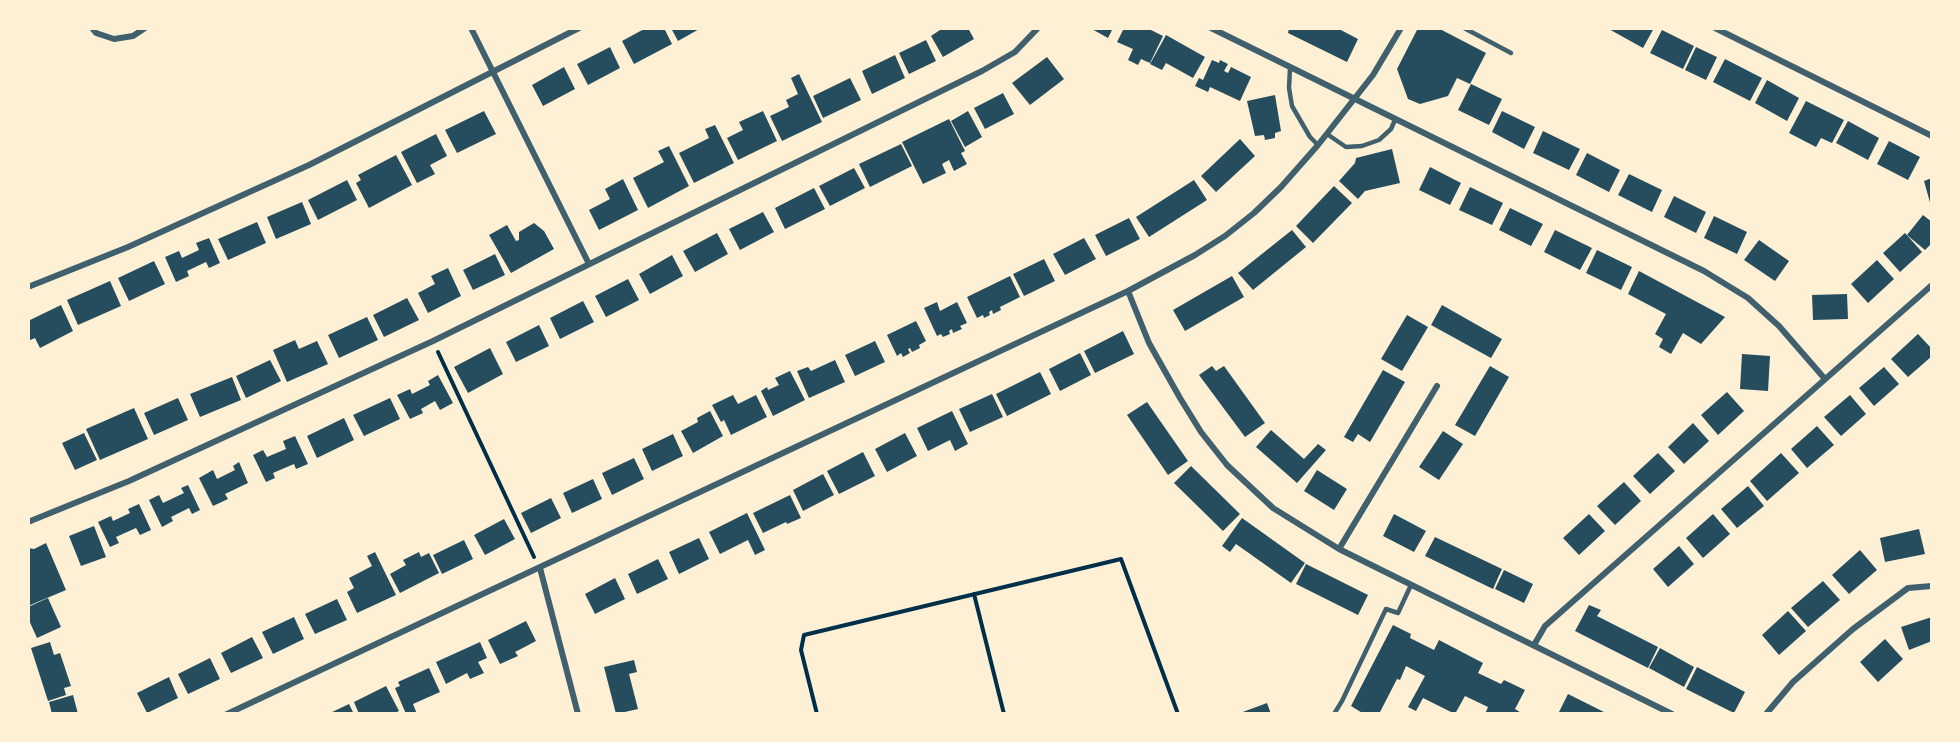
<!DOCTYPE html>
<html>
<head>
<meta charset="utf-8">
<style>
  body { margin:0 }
  #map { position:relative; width:1960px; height:742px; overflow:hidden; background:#fdf0d5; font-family:Roboto,sans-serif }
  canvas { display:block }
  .frame { position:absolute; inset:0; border:30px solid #fdf0d5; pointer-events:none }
</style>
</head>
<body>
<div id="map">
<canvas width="1960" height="742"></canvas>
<div class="frame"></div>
</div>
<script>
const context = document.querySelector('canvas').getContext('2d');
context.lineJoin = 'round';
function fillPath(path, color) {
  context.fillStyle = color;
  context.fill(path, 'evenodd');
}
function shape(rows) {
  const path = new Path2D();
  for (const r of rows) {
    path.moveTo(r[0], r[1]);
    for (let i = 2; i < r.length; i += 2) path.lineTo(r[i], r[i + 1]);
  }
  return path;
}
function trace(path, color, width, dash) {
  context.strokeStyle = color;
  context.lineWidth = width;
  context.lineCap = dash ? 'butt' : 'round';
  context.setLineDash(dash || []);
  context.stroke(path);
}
const building = shape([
  [646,28,664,28,672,44,634,64,622,41],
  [671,28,701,28,678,41],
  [943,28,968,28,974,39,943,57,931,36],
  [1090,28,1113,28,1108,38],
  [1124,28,1147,28,1163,36,1150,63,1141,59,1138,65,1128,60,1133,49,1117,42],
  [1289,28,1337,28,1358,39,1347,62,1288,33],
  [1418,28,1438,28,1486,53,1470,84,1457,78,1448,96,1420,104,1408,99,1397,69],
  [1607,28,1654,28,1643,48],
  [1662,30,1694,46,1683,69,1650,53],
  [1166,35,1205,57,1193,78,1166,63,1162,70,1150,64],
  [926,40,936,61,909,74,899,53],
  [610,47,620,68,588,85,577,64],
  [1696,47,1717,57,1706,80,1685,70],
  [895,55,905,78,872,94,862,71],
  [1047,57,1064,79,1030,105,1012,83],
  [1725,59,1762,78,1750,101,1713,82],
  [1212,60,1219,63,1220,60,1228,64,1224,71,1228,73,1231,67,1251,77,1240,101,1210,87,1208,92,1195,86,1199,78,1203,80],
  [564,67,575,89,543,106,532,85],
  [799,74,822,122,782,141,770,116,789,107,786,100,798,94,791,78],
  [850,78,861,100,823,118,813,96],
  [1767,80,1799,98,1787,121,1755,103],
  [1471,84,1502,99,1489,125,1458,110],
  [1003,93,1014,114,985,129,974,108],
  [1275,95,1281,131,1275,133,1275,138,1265,140,1264,135,1255,136,1247,101],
  [1806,101,1844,120,1832,143,1821,138,1816,147,1789,133],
  [484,111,496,134,457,153,445,130],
  [763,111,777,141,738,160,727,138,743,130,739,122],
  [968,111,982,137,965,147,951,121],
  [1502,111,1535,127,1524,149,1492,132],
  [949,119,965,151,961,153,967,164,954,171,949,160,942,164,946,173,923,184,902,142],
  [1848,121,1879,138,1868,160,1836,143],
  [715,125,734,163,694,183,679,153,709,138,705,129],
  [1543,131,1580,149,1569,170,1533,153],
  [436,134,447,156,430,165,435,174,417,183,401,152],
  [1240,139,1255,156,1216,192,1201,176],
  [1889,141,1920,157,1908,180,1877,164],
  [901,144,912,166,870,187,859,164],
  [669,146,689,186,648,208,633,178,664,162,658,151],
  [1392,149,1400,183,1365,191,1358,199,1339,181,1355,163,1356,158],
  [1587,153,1620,170,1609,192,1576,175],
  [396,155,412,185,369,208,356,183,361,180,358,175],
  [1430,167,1461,183,1450,205,1419,190],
  [854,168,865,188,830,206,819,186],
  [1629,174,1662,190,1652,212,1618,195],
  [1932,178,1932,206,1931,206,1924,181],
  [623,179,638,210,599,230,589,210,610,199,605,189],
  [347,180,357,200,318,220,308,200],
  [1194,180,1207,200,1149,237,1136,217],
  [1334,186,1352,203,1313,243,1296,226],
  [1470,187,1503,203,1492,225,1459,210],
  [814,188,825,209,785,229,775,208],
  [1674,196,1706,212,1696,233,1664,217],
  [302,202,311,224,276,239,267,217],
  [1510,208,1543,224,1531,246,1499,230],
  [763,212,774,232,740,250,729,229],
  [1923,215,1932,222,1932,243,1925,250,1907,235],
  [1714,216,1747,232,1737,254,1704,238],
  [1129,218,1140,239,1106,256,1095,235],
  [257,222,266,243,228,260,218,239],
  [534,223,544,231,554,249,511,273,489,235,507,225,516,241,519,240,519,232],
  [1292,230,1306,247,1253,290,1238,273],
  [1555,230,1592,248,1580,270,1544,252],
  [717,233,728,254,695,272,683,251],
  [1905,233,1922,252,1900,272,1883,253],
  [209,238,220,263,209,268,206,262,187,271,189,276,176,282,165,257,179,251,182,258,199,250,196,243],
  [1084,238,1096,259,1065,275,1053,254],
  [1759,240,1789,261,1775,281,1744,260],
  [1597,250,1632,267,1621,290,1586,273],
  [495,254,505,275,473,290,463,270],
  [672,255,683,276,650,294,639,274],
  [1044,259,1055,281,1024,296,1013,274],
  [1877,260,1894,279,1868,303,1851,284],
  [154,261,165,284,129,301,118,278],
  [448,268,461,296,428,313,418,293,435,284,431,276],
  [1639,271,1725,317,1701,344,1683,333,1671,354,1659,347,1663,339,1655,334,1666,314,1628,294],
  [1010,276,1020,297,1000,307,1001,310,993,314,992,310,989,312,990,315,984,318,983,315,977,318,967,297],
  [1232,276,1244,297,1185,331,1173,310],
  [628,279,639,300,606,317,595,296],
  [110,281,121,306,78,325,67,300],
  [1847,294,1848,319,1813,320,1812,295],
  [407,298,419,320,384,337,373,315],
  [583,301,594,322,560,339,550,318],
  [937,302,940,311,957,302,967,323,960,326,962,329,953,333,952,329,949,331,950,334,943,337,941,334,937,336,924,308],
  [61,305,73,331,40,348,35,338,28,341,28,321],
  [1442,305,1502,339,1491,358,1431,325],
  [1407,315,1428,327,1402,371,1381,359],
  [367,317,378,340,339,358,328,335],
  [916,321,926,341,919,345,920,348,912,352,910,348,908,349,910,353,903,357,901,353,897,356,887,335],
  [539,325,549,346,516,362,506,342],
  [1123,331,1134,354,1095,373,1084,351],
  [1918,334,1932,349,1932,356,1908,377,1891,359],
  [295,340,299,349,317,341,328,364,287,382,273,350],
  [875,341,885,362,855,376,845,355],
  [490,348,503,374,468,393,454,367],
  [1080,353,1091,375,1060,391,1049,369],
  [1742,354,1770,356,1768,391,1740,389],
  [270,360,281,381,246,398,236,376],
  [835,360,845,382,809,398,797,371,808,367,811,371],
  [1212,366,1216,371,1224,366,1265,423,1245,437,1199,375],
  [1490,366,1509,377,1475,436,1455,425],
  [1884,367,1899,384,1874,406,1859,388],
  [1383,370,1405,382,1370,442,1358,434,1353,442,1344,437],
  [790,371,805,400,773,416,761,391,767,387,768,390,779,385,775,378],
  [1040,372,1051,394,1007,416,996,394],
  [438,375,453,403,440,410,435,401,421,409,423,413,410,419,397,395,410,389,412,394,430,385,428,381],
  [232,377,241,400,200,417,190,394],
  [1727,392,1744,411,1718,435,1701,415],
  [992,394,1003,417,970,432,959,409],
  [733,395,738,404,756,395,767,417,731,435,724,420,721,422,712,405],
  [1850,395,1866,414,1841,436,1824,417],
  [178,398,188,420,154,435,144,413],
  [390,398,400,419,364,436,353,415],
  [1147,402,1188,461,1168,475,1127,415],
  [134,408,148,439,100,460,86,429],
  [710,411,723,436,693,453,681,431,698,422,697,418],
  [952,411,968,444,955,451,950,440,928,451,917,428],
  [344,418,354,440,317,458,307,436],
  [1693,423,1709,441,1684,464,1668,447],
  [1817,426,1834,445,1807,468,1791,449],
  [1271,430,1304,459,1318,444,1326,450,1297,483,1256,447],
  [1443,431,1463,444,1439,480,1419,467],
  [84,433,97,460,75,470,62,443],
  [905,433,917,456,887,472,875,449],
  [673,434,683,456,652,471,642,449],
  [295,436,308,464,296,469,294,464,273,473,275,478,266,482,253,455,263,450,267,457,286,449,283,441],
  [863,452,875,476,839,494,827,471],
  [1658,453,1675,471,1650,494,1633,476],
  [1781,453,1799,473,1767,501,1750,481],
  [634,458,644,479,612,495,602,473],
  [239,462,248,483,225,494,228,499,213,506,199,478,213,470,217,479,235,470,233,466],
  [1191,466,1240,514,1223,531,1174,483],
  [1317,470,1347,489,1334,510,1304,491],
  [823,474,834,495,803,511,793,490],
  [593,479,602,499,572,513,563,493],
  [1624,482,1641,501,1615,525,1597,506],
  [188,485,200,510,192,514,189,508,171,517,173,521,162,527,149,500,159,495,163,503,184,493,181,488],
  [1748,486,1764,506,1737,528,1721,509],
  [790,495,801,518,787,524,786,522,763,533,753,513],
  [551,498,561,518,531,533,521,513],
  [139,504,151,530,140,535,136,528,116,537,119,543,110,547,98,522,111,516,113,521,130,513,128,509],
  [747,513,765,550,755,555,748,540,720,554,709,532],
  [1394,514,1426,531,1414,552,1383,536],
  [1589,514,1605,531,1579,555,1563,538],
  [1713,514,1730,534,1703,558,1686,538],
  [1242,518,1305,563,1291,583,1236,544,1230,552,1222,546],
  [504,519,515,539,485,555,474,535],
  [94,526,106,557,81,566,69,536],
  [1919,529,1925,554,1885,562,1880,538],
  [1435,537,1502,569,1493,589,1425,556],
  [699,538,709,559,679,574,669,552],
  [464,540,473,559,442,574,433,555],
  [46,543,66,590,28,606,28,548,34,549],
  [1679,546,1694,564,1668,587,1653,569],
  [1860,550,1877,570,1849,594,1832,575],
  [375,552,396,595,357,613,347,592,354,588,349,578,372,566,367,556],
  [419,552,421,557,429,553,439,573,400,593,390,574,406,565,403,560],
  [658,559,668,579,637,594,628,574],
  [1306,564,1368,595,1358,615,1296,584],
  [1504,570,1533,584,1524,603,1495,589],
  [615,578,625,599,595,614,585,594],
  [1823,581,1840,600,1808,627,1791,608],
  [48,598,61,627,37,638,28,618,28,607],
  [337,599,347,620,315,634,305,614],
  [1589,605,1601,610,1597,616,1658,647,1648,668,1575,631],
  [1788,611,1806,631,1779,655,1762,635],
  [294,617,304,639,273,654,262,632],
  [1932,617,1932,641,1909,650,1901,627],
  [526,621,536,641,515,652,518,656,500,664,488,640],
  [1393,625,1411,634,1410,638,1434,650,1439,640,1483,663,1478,673,1501,684,1504,680,1525,690,1515,709,1523,714,1485,714,1488,707,1465,696,1455,714,1423,698,1416,711,1408,707,1425,676,1406,666,1400,680,1397,679,1379,714,1364,714,1351,706],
  [252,637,263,658,231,673,221,653],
  [1885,639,1903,659,1878,682,1860,662],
  [50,642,54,655,60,653,71,686,64,688,66,695,48,701,31,648],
  [480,642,487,658,478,662,484,673,470,679,467,673,446,684,436,662],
  [1660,648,1694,667,1684,687,1649,668],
  [210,658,220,679,188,694,178,674],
  [634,660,637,672,629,674,638,709,616,714,604,667],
  [1697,667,1745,692,1734,713,1686,689],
  [429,668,440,692,413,704,417,714,406,714,395,688,400,686,398,682],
  [169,677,178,698,147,713,137,693],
  [386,686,399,711,393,714,359,714,354,702],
  [1568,694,1608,714,1558,714],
  [73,695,78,714,52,714,49,702],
  [1267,703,1271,714,1240,714,1240,713],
  [349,704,354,714,328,714]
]);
const path = shape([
  [438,352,534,557],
  [974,594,1004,714],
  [817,714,801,650,804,635,1121,559,1178,714]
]);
const service = shape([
  [1464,28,1511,53],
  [1290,68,1289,88,1292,106,1310,137,1318,145],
  [1327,134,1346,147,1362,146,1379,140,1391,129,1395,120],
  [1334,714,1342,701,1386,609,1398,613,1411,585]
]);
const minor = shape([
  [92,28,96,33,114,39,133,36,145,28],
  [471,28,589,264],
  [1211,28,1704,271,1748,298,1779,326,1825,379],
  [1715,28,1932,136],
  [28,287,128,247,309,165,579,28],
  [1128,291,1149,343,1180,398,1201,432,1227,465,1273,508,1339,549,1672,714],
  [28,522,129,481,433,341,982,71,1015,52,1038,28],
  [1339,549,1437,386],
  [540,568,578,714],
  [1534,645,1545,626,1932,285],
  [227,714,1128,291,1195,255,1225,236,1254,213,1281,187,1318,145,1373,75,1401,28],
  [1766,714,1793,682,1853,629,1908,588,1932,586]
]);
fillPath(building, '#264d5e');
trace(path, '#003049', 4);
trace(service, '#3f606c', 4.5);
trace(minor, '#3f606c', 6);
</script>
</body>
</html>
